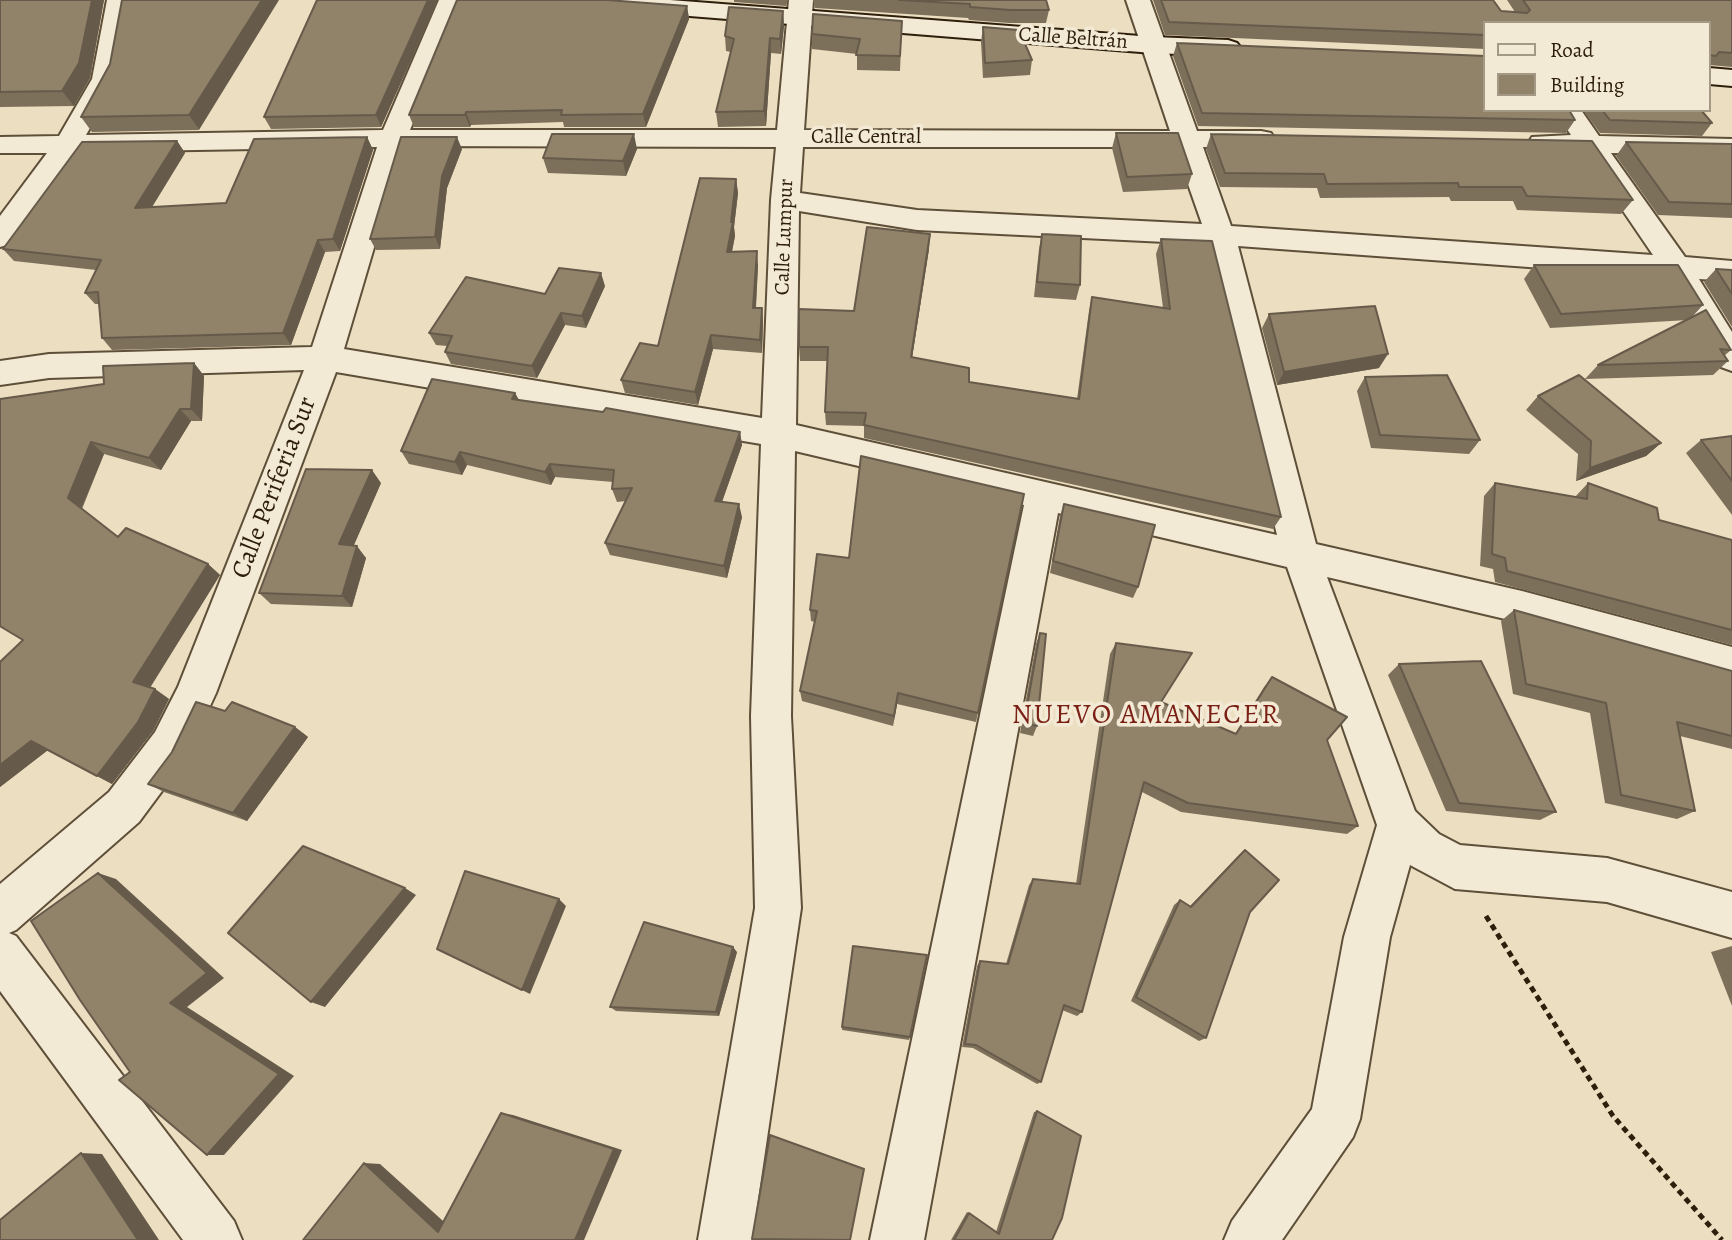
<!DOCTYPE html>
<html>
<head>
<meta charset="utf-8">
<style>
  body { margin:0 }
  #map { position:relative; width:1732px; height:1240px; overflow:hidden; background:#ecdec0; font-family:Alegreya,serif }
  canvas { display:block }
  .legend { position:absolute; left:1483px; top:21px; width:228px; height:91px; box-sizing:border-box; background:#f3ead6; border:2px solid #a49985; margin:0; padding:9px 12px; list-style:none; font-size:21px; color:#2e1f0c }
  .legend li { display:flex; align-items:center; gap:14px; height:35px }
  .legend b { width:35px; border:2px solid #a49985 }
</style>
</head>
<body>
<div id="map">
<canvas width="1732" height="1240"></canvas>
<ul class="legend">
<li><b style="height:9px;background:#f3ead6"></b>Road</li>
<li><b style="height:19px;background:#91826a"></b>Building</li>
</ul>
</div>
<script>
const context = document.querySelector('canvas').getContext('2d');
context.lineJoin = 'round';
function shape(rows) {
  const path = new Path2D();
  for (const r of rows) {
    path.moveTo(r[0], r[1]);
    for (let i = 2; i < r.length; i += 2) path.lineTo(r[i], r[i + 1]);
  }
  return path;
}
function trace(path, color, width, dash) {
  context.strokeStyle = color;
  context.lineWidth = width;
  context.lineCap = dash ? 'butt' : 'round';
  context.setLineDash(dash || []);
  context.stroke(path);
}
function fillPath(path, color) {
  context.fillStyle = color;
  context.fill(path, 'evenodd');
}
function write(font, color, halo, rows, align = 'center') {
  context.font = font + ' Alegreya,serif';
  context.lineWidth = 7;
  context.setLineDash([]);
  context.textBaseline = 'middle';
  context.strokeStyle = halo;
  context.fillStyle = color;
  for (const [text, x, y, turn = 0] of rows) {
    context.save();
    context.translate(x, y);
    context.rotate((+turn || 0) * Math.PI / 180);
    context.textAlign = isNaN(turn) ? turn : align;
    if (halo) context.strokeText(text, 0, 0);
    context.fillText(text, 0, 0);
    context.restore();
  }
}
const path = shape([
  [1486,916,1613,1116,1722,1240]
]);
const street = shape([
  [107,0,131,0,118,79,86,135,383,130,439,0,463,0,410,130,777,130,789,0,813,0,804,130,1170,131,1126,0,1150,0,1197,131,1261,131,1271,133,1275,139,1271,145,1261,147,1203,147,1231,226,1653,255,1583,152,1532,149,1528,143,1532,137,1571,135,1554,110,1581,110,1599,136,1732,139,1732,155,1611,153,1685,257,1732,261,1732,281,1699,279,1732,332,1732,371,1721,367,1667,277,1238,246,1316,544,1522,591,1732,647,1732,683,1522,623,1327,577,1415,811,1439,834,1460,845,1607,858,1732,892,1732,938,1607,902,1455,889,1410,865,1390,937,1360,1119,1353,1137,1282,1240,1224,1240,1232,1221,1312,1109,1344,937,1377,825,1287,567,1058,513,924,1240,870,1240,1024,505,795,451,791,716,801,908,752,1240,698,1240,755,908,751,716,761,444,336,372,216,693,185,760,139,822,16,930,9,933,16,936,234,1221,242,1240,183,1240,0,991,0,884,109,792,155,732,178,687,304,370,49,378,0,385,0,361,49,354,312,347,377,147,76,152,10,244,0,247,0,216,47,153,0,153,0,137,59,136,92,79,107,0],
  [404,146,776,147,771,200,762,418,344,349,404,146],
  [803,147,1175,147,1202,224,917,210,800,193,803,147],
  [799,211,917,230,1207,244,1277,535,796,425,799,211]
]);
const secondary = shape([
  [565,0,670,0,1153,37,1228,40,1237,43,1241,48,1237,53,1228,56,1153,53,577,7,569,5,565,0],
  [1709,68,1732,70,1732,86,1709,84,1709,68]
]);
const wall = shape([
  [0,0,104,0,90,78,74,106,0,107],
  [122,0,199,130,92,132,81,117,110,64],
  [438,0,381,127,271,129,264,117],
  [734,0,788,0,786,6,734,2],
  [813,0,1046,0,1049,10,1046,23,1009,23,969,20,968,18,815,8],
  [1153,0,1493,0,1501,11,1515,12,1507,0,1732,0,1732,67,1709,65,1709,23,1485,23,1485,49,1165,35],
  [687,6,689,19,646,127,564,127,563,122,471,125,470,127,414,127,409,115],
  [783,11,784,26,781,54,771,53,766,126,718,127,716,112,731,52,726,51,725,36],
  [902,21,900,71,857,70,857,54,812,49,812,34],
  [983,27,1032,60,1030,75,983,78,981,42],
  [1177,43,1575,120,1566,133,1198,126,1173,56],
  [1583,110,1701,110,1712,123,1702,136,1600,133],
  [1116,133,1192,174,1187,189,1123,192,1112,148],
  [1211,134,1633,200,1621,214,1517,210,1513,201,1451,201,1449,197,1320,198,1317,188,1220,187,1206,149],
  [367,137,373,150,340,251,325,252,291,345,112,350,102,338,99,304,95,304,85,293,96,270,14,261,3,249,177,141,185,153,152,207,226,203],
  [1626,142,1732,144,1732,218,1658,215,1616,156],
  [462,149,447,188,440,249,376,250,370,239],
  [637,149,626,176,548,173,543,158],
  [736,179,738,193,734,227,735,236,732,252,758,265,756,308,762,308,763,321,762,353,713,349,698,405,625,393,621,380,658,346],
  [1042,234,1080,285,1076,300,1034,297,1039,249],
  [1161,239,1281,517,1273,529,864,438,864,426,826,425,825,412,828,361,800,361,799,347,854,311,929,249,912,358,969,382,1077,399,1089,311,1092,297,1163,308,1156,254],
  [1534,265,1703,305,1691,318,1731,350,1724,356,1728,361,1713,375,1585,379,1598,365,1688,320,1550,328,1524,279],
  [1716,269,1732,270,1732,327,1704,282],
  [605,286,586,328,565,325,537,378,451,364,445,352,447,346,436,345,429,333,545,294],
  [1269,314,1379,368,1277,385,1262,328],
  [194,363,204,376,202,421,191,421,161,470,104,454,82,509,118,537,208,564,220,575,150,688,155,689,169,699,153,731,112,784,48,750,0,787,0,662,23,640,104,384],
  [1365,377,1480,440,1469,454,1371,448,1357,391],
  [515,393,519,400,740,432,742,445,722,502,742,517,727,578,610,555,605,543,626,501,617,502,612,489,613,482,555,477,551,485,467,465,462,475,409,464,401,451],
  [1538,396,1661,443,1646,456,1576,481,1578,454,1526,410],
  [1732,436,1732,515,1686,453,1701,440],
  [381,483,354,545,366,558,352,607,271,604,259,593],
  [1495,483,1575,497,1588,483,1659,520,1732,540,1732,645,1495,582,1493,569,1480,566,1484,496],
  [1024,494,976,722,897,704,893,726,802,701,800,691,815,622,811,621,810,610,849,558],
  [1064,504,1138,587,1133,598,1050,573,1060,516],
  [1514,610,1732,671,1732,749,1680,736,1695,811,1677,819,1605,803,1590,713,1513,694,1501,621],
  [1040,633,1037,726,1033,736,1020,733,1036,644],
  [1116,643,1161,702,1235,734,1264,687,1272,677,1327,740,1358,826,1347,834,1181,812,1142,792,1082,1012,1077,1016,1062,1010,1041,1082,1037,1084,973,1048,962,1047,977,966,980,961,1006,964,1029,885,1033,879,1076,884,1110,654],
  [1399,664,1556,812,1540,820,1446,811,1388,675],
  [225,711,295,727,308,737,247,821,164,792,148,784],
  [1245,850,1206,1038,1199,1041,1131,1001,1174,905,1180,900,1190,906,1238,856],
  [1732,946,1732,1006,1711,952],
  [737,952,719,1016,616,1011,610,1007],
  [842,1027,910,1037,909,1040,842,1030],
  [1037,1111,1052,1240,951,1240,967,1212,996,1232,1034,1112]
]);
const shadedWall = shape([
  [92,0,104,0,90,78,74,106,62,91],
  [262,0,279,0,199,130,189,115],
  [428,0,438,0,381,127,376,115],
  [687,6,689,19,646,127,643,114],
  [783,11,784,26,781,54,780,39],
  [770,38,771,53,766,126,764,111],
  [466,112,471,125,470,127,465,115],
  [634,134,637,149,626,176,623,161],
  [367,137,373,150,340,251,333,239],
  [457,137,462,149,447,188,440,249,435,237,442,176],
  [177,141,185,153,144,220,135,208],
  [736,179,738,193,734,227,735,236,729,265,727,252],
  [930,234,929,249,910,371,911,357],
  [318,240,325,252,291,345,283,333],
  [757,251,758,265,755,321,753,308],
  [601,273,605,286,586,328,582,316],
  [762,308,763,321,762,353,760,340],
  [561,313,565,325,537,378,532,366],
  [711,335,713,349,698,405,695,392],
  [1388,354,1379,368,1277,385,1284,372],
  [194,363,204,376,202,421,191,409],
  [515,393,522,406,512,399],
  [180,409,191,421,161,470,149,458],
  [740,432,742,445,718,513,715,501],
  [91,442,104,454,81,509,68,498],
  [1661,443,1646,456,1576,481,1590,468],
  [460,452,467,465,462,475,455,462],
  [550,464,555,477,551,485,545,472],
  [372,470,381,483,349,556,339,544],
  [739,504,742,517,727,578,724,566],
  [357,546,366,558,352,607,342,596],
  [208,564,220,575,147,692,133,682],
  [155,689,169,699,153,731,112,784,97,776],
  [898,693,897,704,893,726,894,716],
  [295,727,308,737,247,821,233,813],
  [31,741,48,750,0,787,0,765],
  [98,873,116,879,224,978,187,1007,294,1076,224,1155,207,1155,170,1003],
  [405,888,416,895,325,1007,311,1002],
  [559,899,566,906,530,994,522,990],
  [733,947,737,952,719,1016,716,1012],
  [501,1113,513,1115,622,1150,584,1240,575,1240],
  [81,1153,102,1154,159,1240,138,1240],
  [364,1163,380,1164,453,1230,438,1232]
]);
const building = shape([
  [0,0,92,0,79,63,62,91,0,92,0,0],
  [122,0,262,0,189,115,81,117,110,64,122,0],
  [317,0,428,0,376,115,264,117,317,0],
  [457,0,607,0,687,6,643,114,561,115,562,110,466,112,465,115,409,115,457,0],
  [899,0,1046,0,1049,10,1010,10,970,7,970,4,899,0],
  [1161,0,1493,0,1501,11,1527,13,1530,10,1523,0,1732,0,1732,53,1719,52,1716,56,1709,55,1709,23,1485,23,1485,35,1169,22,1161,0],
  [729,7,783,11,780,39,770,38,764,111,716,112,734,39,725,36,729,7],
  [813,14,902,21,900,56,856,55,860,39,812,34,813,14],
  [983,27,1019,30,1032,60,985,63,983,27],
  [1177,43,1485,56,1485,110,1569,110,1575,120,1202,113,1177,43],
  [1602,110,1701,110,1712,123,1610,120,1602,110],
  [1116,133,1178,133,1192,174,1127,177,1116,133],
  [552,134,634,134,623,161,543,158,552,134],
  [1211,134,1592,141,1633,200,1527,196,1522,187,1459,187,1458,183,1327,184,1324,174,1225,173,1211,134],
  [367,137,333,239,318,240,283,333,102,338,98,292,85,293,101,260,3,249,82,142,177,141,135,208,226,203,254,139,367,137],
  [401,137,457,137,442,176,435,237,370,239,401,137],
  [1626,142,1732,144,1732,204,1669,202,1626,142],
  [700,178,736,179,731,222,733,222,727,252,757,251,753,308,762,308,760,340,711,335,695,392,621,380,640,343,658,346,700,178],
  [867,227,930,234,911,357,969,368,969,382,1079,399,1092,297,1170,309,1161,239,1212,241,1281,517,864,425,866,413,825,412,828,347,799,347,799,309,854,311,867,227],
  [1042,234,1081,236,1080,285,1037,282,1042,234],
  [1534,265,1678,265,1703,305,1561,314,1534,265],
  [559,268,601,273,582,316,561,313,532,366,445,352,452,336,429,333,466,277,545,294,559,268],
  [1716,269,1732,270,1732,294,1716,269],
  [1375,306,1388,354,1284,372,1269,314,1375,306],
  [1706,310,1731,350,1720,349,1728,361,1598,365,1706,310],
  [194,363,191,409,180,409,149,458,91,442,68,498,118,537,126,528,208,564,133,682,155,689,138,722,97,776,31,741,0,765,0,662,23,640,0,626,0,399,104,384,103,366,194,363],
  [1447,375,1480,440,1380,435,1365,377,1447,375],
  [1579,375,1661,443,1590,468,1591,441,1538,396,1579,375],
  [432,379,515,393,512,399,603,412,606,408,740,432,715,501,739,504,724,566,605,543,632,488,612,489,614,470,550,464,545,472,460,452,455,462,401,451,432,379],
  [1732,436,1732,481,1701,440,1732,436],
  [861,456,1024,494,978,713,898,693,894,716,800,691,817,611,810,610,817,554,849,558,861,456],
  [306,469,372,470,339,544,357,546,342,596,259,593,306,469],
  [1495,483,1587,499,1588,483,1657,508,1659,520,1732,540,1732,630,1507,571,1505,558,1492,554,1495,483],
  [1064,504,1155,525,1138,587,1053,561,1064,504],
  [1514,610,1732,671,1732,736,1677,722,1695,811,1621,795,1606,703,1526,684,1514,610],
  [1040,633,1046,634,1037,726,1024,723,1040,633],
  [1116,643,1192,653,1161,702,1236,734,1272,677,1347,717,1327,740,1358,826,1188,803,1144,782,1082,1012,1064,1005,1041,1082,976,1045,965,1044,980,961,1008,964,1033,879,1080,884,1116,643],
  [1481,661,1556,812,1459,803,1399,664,1481,661],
  [196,702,225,711,232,702,295,727,233,813,148,784,172,752,196,702],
  [303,846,405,888,311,1002,228,933,303,846],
  [1245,850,1279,880,1250,912,1206,1038,1136,997,1180,900,1191,907,1245,850],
  [465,871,559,899,522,990,437,949,465,871],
  [98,873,207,973,170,1003,279,1074,207,1155,119,1080,130,1072,80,1000,31,921,98,873],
  [644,922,733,947,716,1012,610,1007,644,922],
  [853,946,927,955,910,1037,842,1027,853,946],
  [1037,1111,1081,1136,1062,1218,1052,1240,954,1240,969,1213,999,1234,1037,1111],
  [501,1113,614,1149,575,1240,303,1240,364,1163,438,1232,501,1113],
  [770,1135,864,1169,850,1240,752,1239,770,1135],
  [81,1153,138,1240,0,1240,0,1220,81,1153]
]);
const farStreetnames = [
  ["Calle Beltrán",1073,39,4],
  ["Calle Central",866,138],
  ["Calle Lumpur",785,237,-88]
];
const streetNames = [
  ["Calle Periferia Sur",275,488,-69]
];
const neighbourhoodNames = [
  ["NUEVO AMANECER",1146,716]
];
trace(street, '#5e4f39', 4);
trace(secondary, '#2e1f0c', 4);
trace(path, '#2e1f0c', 5, [6, 4.5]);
fillPath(street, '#f3ead6');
fillPath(secondary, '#f3ead6');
fillPath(wall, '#7d705b');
fillPath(shadedWall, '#665b4a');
fillPath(building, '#91826a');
trace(building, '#665b4a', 2);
write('21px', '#2e1f0c', '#f3ead6', farStreetnames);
write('26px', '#2e1f0c', '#f3ead6', streetNames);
context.letterSpacing = '2px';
write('28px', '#7a1f14', '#f3ead6', neighbourhoodNames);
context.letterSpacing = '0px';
</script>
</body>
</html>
